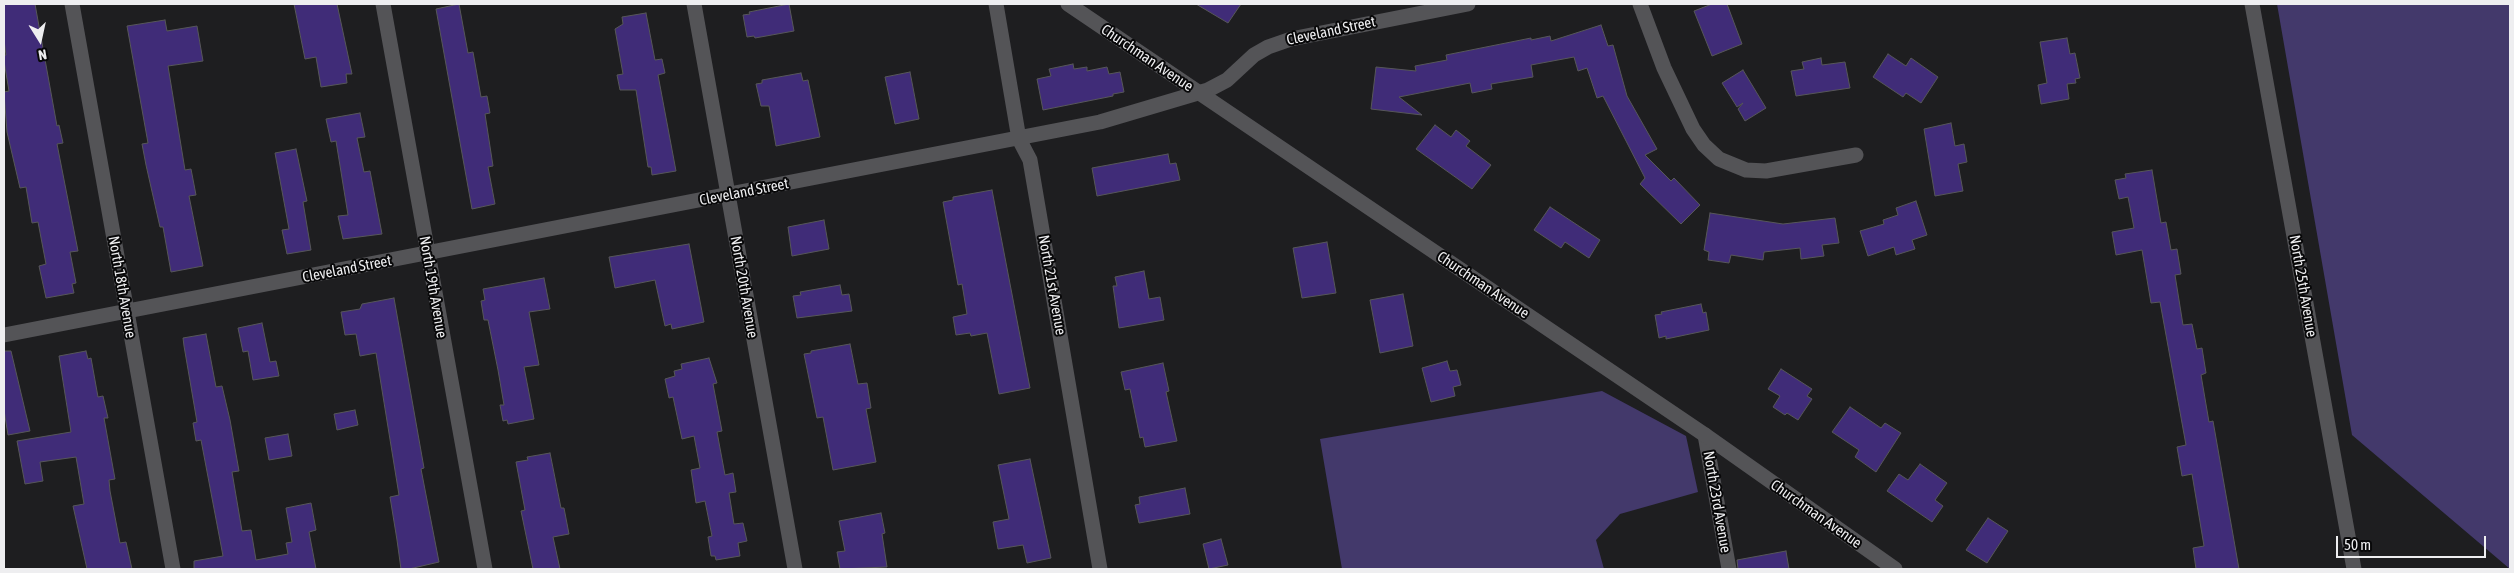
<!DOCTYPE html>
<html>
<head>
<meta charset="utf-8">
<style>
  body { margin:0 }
  #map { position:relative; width:2514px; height:573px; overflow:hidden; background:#1e1e20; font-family:"Asap Condensed",sans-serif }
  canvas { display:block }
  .frame { position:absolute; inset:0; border:5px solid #eeeef0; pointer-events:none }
  .north { position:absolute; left:15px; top:15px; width:50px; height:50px; -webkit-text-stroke:4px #080809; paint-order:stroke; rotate:170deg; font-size:14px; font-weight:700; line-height:20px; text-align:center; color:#eeeef0 }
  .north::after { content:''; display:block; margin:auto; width:18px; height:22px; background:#eeeef0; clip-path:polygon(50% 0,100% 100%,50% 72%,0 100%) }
  .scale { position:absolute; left:2336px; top:536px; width:150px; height:22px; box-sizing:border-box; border:2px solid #eeeef0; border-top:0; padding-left:6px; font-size:15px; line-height:18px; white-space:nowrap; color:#eeeef0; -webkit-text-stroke:4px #080809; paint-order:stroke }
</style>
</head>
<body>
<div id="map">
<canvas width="2514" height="573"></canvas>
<div class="frame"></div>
<div class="north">N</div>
<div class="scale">50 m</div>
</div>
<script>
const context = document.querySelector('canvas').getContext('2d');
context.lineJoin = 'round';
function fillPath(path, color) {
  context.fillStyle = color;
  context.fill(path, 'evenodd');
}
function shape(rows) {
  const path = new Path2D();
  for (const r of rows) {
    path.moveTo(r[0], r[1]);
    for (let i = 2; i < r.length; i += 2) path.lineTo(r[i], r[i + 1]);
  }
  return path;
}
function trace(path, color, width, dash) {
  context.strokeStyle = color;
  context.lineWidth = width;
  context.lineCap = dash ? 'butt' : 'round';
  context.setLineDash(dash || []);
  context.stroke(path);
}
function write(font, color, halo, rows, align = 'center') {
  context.font = font + ' "Asap Condensed",sans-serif';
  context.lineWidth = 4;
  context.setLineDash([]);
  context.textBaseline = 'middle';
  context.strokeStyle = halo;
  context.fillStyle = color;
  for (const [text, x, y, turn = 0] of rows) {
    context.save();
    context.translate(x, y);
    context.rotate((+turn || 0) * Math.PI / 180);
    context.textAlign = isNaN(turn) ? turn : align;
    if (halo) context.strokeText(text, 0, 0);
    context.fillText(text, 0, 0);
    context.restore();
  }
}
const green = shape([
  [2277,4,2510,4,2510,569,2352,435],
  [1602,391,1686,436,1698,492,1620,514,1596,540,1604,569,1342,569,1320,439]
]);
const building = shape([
  [4,4,35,4,57,126,59,125,63,143,57,144,78,251,70,252,76,283,72,284,74,293,46,298,39,266,46,264,38,222,32,223,26,187,20,188,7,132,4,92,9,91,4,61,4,55,6,55,4,40,4,4],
  [294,4,337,4,352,74,346,74,347,83,321,87,316,57,305,59,294,4],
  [459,4,468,53,473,52,481,97,487,96,490,113,485,114,493,166,488,167,495,204,472,209,436,9,459,4],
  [789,4,794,31,755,38,754,36,747,37,743,15,750,14,749,12,789,4],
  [1196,4,1241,4,1228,23,1196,4],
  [1712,4,1727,4,1742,44,1712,56,1694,11,1712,4],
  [646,13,655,60,662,59,665,73,658,75,676,171,652,175,651,167,648,167,636,90,620,90,617,75,623,74,615,29,623,24,622,17,646,13],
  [165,20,167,31,197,26,203,61,168,66,185,170,191,169,196,195,189,196,203,266,171,272,163,227,160,227,146,165,142,144,148,143,127,26,165,20],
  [1601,25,1608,46,1613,45,1627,96,1657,149,1645,155,1671,181,1674,178,1700,205,1681,224,1640,184,1645,178,1603,96,1597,98,1587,68,1578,71,1574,57,1531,65,1533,77,1491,84,1492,89,1472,93,1470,83,1399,97,1422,115,1371,109,1376,67,1416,71,1415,66,1447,60,1446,55,1531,38,1531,40,1550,36,1551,41,1601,25],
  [2067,38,2070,54,2075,53,2080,78,2075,79,2076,83,2067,84,2069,99,2041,104,2038,85,2047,83,2040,42,2067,38],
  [1888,54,1906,66,1911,58,1938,77,1921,103,1906,93,1903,97,1873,77,1888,54],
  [1821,58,1822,65,1845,62,1850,88,1796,96,1791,71,1804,69,1802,62,1821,58],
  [1073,64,1074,69,1087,67,1087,71,1107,67,1109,74,1120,72,1124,92,1113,94,1113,96,1043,110,1037,79,1051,76,1049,69,1073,64],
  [1743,70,1766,108,1745,121,1738,109,1743,103,1737,107,1722,83,1743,70],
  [910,72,919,119,895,124,885,77,910,72],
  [801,73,803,81,808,80,820,137,776,146,769,106,761,106,756,84,762,83,762,80,801,73],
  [360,113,365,137,357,138,364,172,370,171,382,234,343,239,338,216,348,215,336,141,331,142,326,119,360,113],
  [1951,123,1955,146,1964,144,1967,162,1958,164,1963,191,1935,196,1924,129,1951,123],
  [1435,125,1451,137,1456,130,1470,141,1466,146,1491,165,1472,189,1416,149,1435,125],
  [296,149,307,201,303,202,311,250,287,254,282,230,289,229,275,153,296,149],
  [1168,154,1170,164,1176,163,1180,180,1097,196,1092,168,1168,154],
  [2152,170,2161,223,2166,222,2171,250,2177,249,2181,274,2175,275,2183,325,2192,324,2197,349,2202,348,2206,373,2201,375,2209,422,2213,421,2239,569,2196,569,2193,548,2204,546,2192,474,2182,476,2177,447,2186,445,2160,302,2151,303,2142,250,2116,255,2112,232,2134,228,2128,197,2119,199,2115,180,2126,178,2125,174,2152,170],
  [992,190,1030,388,999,394,987,333,971,336,970,333,956,335,953,317,967,314,962,284,958,285,943,202,953,200,953,197,992,190],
  [1916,201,1927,235,1912,240,1915,249,1896,255,1894,247,1868,256,1860,231,1884,224,1883,220,1898,215,1896,208,1916,201],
  [1550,207,1600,240,1589,258,1565,242,1561,248,1534,230,1550,207],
  [1710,213,1783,224,1835,218,1839,243,1822,245,1824,256,1801,259,1800,248,1764,252,1763,260,1731,255,1729,263,1708,260,1709,252,1704,250,1710,213],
  [824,220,829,249,792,256,788,227,824,220],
  [1327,242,1336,293,1302,298,1293,248,1327,242],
  [689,244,704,322,672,329,671,324,665,326,655,280,615,288,609,257,689,244],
  [1144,271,1149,299,1160,297,1164,320,1119,328,1113,286,1117,286,1115,277,1144,271],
  [544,278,550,309,529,312,539,365,524,367,534,419,508,424,507,420,503,421,500,405,504,405,498,370,488,320,484,320,481,301,485,300,483,289,544,278],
  [840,285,842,295,849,294,852,311,797,318,793,296,801,295,800,292,840,285],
  [1403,294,1413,346,1380,353,1370,300,1403,294],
  [394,298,424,468,421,469,439,562,409,569,401,569,397,540,390,497,399,495,376,353,360,356,356,334,345,335,341,312,360,309,362,304,394,298],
  [1701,304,1703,313,1706,312,1709,330,1666,339,1666,336,1659,338,1655,315,1662,314,1661,312,1701,304],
  [262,323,270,362,276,361,279,376,253,380,248,351,243,352,238,328,262,323],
  [206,334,216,387,222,386,230,420,239,471,232,472,242,531,251,530,256,560,288,554,286,543,292,542,286,508,311,503,316,530,309,532,316,569,194,569,194,561,223,556,201,440,196,441,193,423,197,422,184,346,183,338,206,334],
  [850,344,858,384,867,383,871,408,866,409,876,462,833,470,823,417,817,418,804,354,811,353,811,351,850,344],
  [4,351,11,351,30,431,8,435,4,410,4,351],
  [86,351,88,359,91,358,98,397,103,396,108,418,104,418,115,479,109,480,110,491,120,543,126,542,132,569,87,569,73,506,84,504,76,457,40,462,43,481,25,484,17,441,71,432,59,356,86,351],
  [709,358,717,383,713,384,722,431,717,432,725,475,733,473,736,492,729,493,734,524,743,523,747,541,738,543,740,556,716,560,715,556,711,556,708,537,712,536,705,501,696,503,691,470,700,468,694,436,682,439,673,397,669,398,665,379,675,376,674,371,682,369,681,364,709,358],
  [1447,361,1450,371,1457,370,1461,385,1453,387,1455,396,1431,402,1422,368,1447,361],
  [1163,363,1169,391,1166,392,1177,441,1145,447,1143,437,1140,438,1130,389,1125,390,1121,372,1163,363],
  [1781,369,1812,389,1807,396,1812,399,1798,420,1787,413,1785,415,1773,407,1780,396,1768,389,1781,369],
  [1850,407,1881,428,1885,423,1901,433,1876,472,1855,457,1859,450,1832,432,1850,407],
  [355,410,358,425,337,430,334,414,355,410],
  [288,434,292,456,269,460,265,438,288,434],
  [550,453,561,508,564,508,569,534,553,537,560,569,533,569,521,511,525,510,516,462,528,460,527,457,550,453],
  [1030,459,1051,558,1027,563,1023,545,998,549,993,522,1009,519,998,465,1030,459],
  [1920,464,1947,483,1935,500,1943,506,1932,522,1887,491,1899,474,1908,480,1920,464],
  [1185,488,1190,514,1139,523,1135,505,1140,504,1139,497,1185,488],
  [881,513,885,533,882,534,887,567,840,569,837,552,845,551,839,521,881,513],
  [1988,518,2008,531,1987,563,1966,550,1988,518],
  [1221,539,1228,565,1209,569,1203,544,1221,539],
  [1786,551,1789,569,1738,569,1737,560,1786,551]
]);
const street = shape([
  [72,4,173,569],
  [383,4,485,569],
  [694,4,795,569],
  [996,4,1019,139,1030,160,1100,569],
  [1640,4,1664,68,1693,129,1704,145,1719,159,1746,170,1766,171,1856,155],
  [4,335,1100,122,1208,90,1227,80,1254,55,1268,47,1291,39,1468,4],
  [1705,435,1729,569]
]);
const secondary = shape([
  [1068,4,1705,435,1895,569],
  [2252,4,2354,569]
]);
const streetNames = [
  ["Cleveland Street",1331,31,-12],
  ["Churchman Avenue",1147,58,34],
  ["Cleveland Street",744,192,-11],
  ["Cleveland Street",347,269,-11],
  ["North 21st Avenue",1052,285,80],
  ["Churchman Avenue",1483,285,34],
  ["North 25th Avenue",2303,286,80],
  ["North 18th Avenue",122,287,80],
  ["North 19th Avenue",433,287,80],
  ["North 20th Avenue",744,287,80],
  ["North 23rd Avenue",1717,502,80],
  ["Churchman Avenue",1816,514,35]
];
fillPath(green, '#43396b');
fillPath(building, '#402c78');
trace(building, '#575759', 1);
trace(street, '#545457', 15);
trace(secondary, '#545457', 15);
write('15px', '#eeeef0', '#080809', streetNames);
</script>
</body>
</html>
